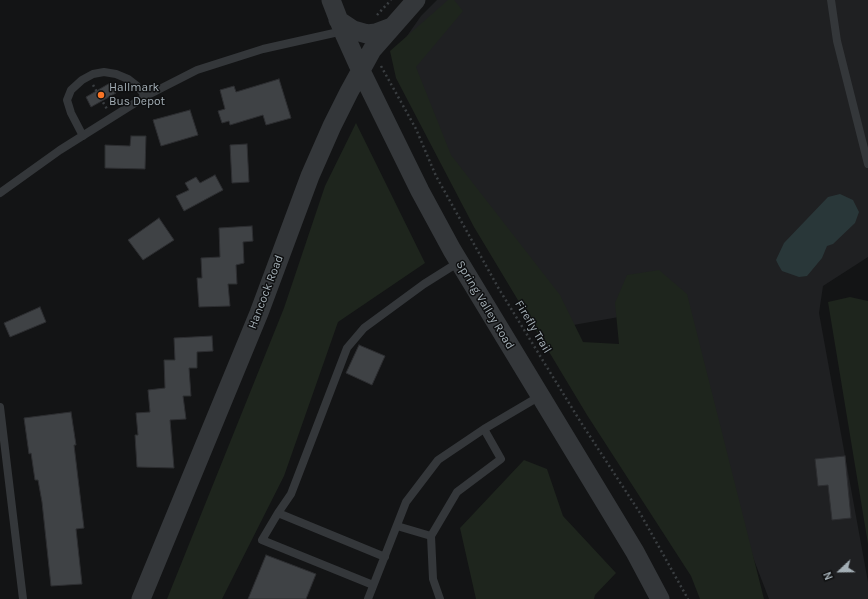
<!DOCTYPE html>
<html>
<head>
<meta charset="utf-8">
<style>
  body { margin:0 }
  #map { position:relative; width:868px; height:599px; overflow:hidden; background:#131415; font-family:Karla,sans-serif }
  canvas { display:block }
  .north { position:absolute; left:820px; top:551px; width:40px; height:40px; -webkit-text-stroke:3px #0e0f10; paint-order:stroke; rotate:248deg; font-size:11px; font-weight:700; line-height:16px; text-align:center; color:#a4afb6 }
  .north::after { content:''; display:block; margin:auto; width:14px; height:18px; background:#a4afb6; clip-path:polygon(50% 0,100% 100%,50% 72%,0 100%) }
</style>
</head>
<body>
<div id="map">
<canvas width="868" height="599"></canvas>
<div class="north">N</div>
</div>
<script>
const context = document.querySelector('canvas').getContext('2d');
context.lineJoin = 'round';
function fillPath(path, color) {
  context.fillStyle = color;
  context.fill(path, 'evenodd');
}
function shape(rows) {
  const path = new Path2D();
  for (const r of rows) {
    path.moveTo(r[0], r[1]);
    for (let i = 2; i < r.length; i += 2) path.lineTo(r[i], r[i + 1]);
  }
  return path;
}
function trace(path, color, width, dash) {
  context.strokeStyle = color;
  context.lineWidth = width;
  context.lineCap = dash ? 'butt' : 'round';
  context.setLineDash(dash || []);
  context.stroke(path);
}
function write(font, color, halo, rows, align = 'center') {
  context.font = font + ' Karla,sans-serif';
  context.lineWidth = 3;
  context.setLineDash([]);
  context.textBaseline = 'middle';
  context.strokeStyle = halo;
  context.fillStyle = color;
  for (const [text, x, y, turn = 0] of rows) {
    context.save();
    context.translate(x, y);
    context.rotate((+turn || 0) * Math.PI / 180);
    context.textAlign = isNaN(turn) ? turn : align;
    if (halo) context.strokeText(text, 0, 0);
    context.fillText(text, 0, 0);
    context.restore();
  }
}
const built = shape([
  [437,0,868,0,868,257,823,286,819,313,868,582,868,599,769,599,754,560,670,308,545,330,456,184,400,46,421,16]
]);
const green = shape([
  [448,0,454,0,463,11,416,67,451,155,560,295,583,342,619,344,615,303,627,275,659,270,687,294,764,599,700,599,691,576,587,415,474,227,396,78,390,51],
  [356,123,425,263,338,322,284,476,222,599,167,599,284,308,325,186],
  [850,297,868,301,868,544,828,302],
  [524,460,547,469,563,516,616,573,595,595,594,599,476,599,460,528]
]);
const water = shape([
  [840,194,853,200,859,212,855,223,833,244,827,246,822,258,807,276,799,277,782,271,779,266,776,260,784,243,828,197]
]);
const building = shape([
  [279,79,291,118,266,125,263,115,230,125,229,121,222,123,218,111,225,109,220,90,234,86,236,92,279,79],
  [110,83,116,93,91,107,86,97,110,83],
  [190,110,198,135,161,146,153,120,190,110],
  [131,136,146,136,145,169,105,168,105,145,130,146,131,136],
  [247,144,249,182,232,183,230,145,247,144],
  [215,175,223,190,184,211,176,196,189,190,185,183,196,177,200,183,215,175],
  [159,218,174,240,143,260,128,240,159,218],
  [252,226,253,241,243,242,244,263,236,265,237,284,228,284,230,306,199,307,197,278,202,278,201,258,220,257,219,228,252,226],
  [40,307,46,322,10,337,4,323,40,307],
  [212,336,213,351,197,352,197,368,189,368,191,396,183,396,186,419,170,420,174,468,137,467,135,435,138,435,136,413,150,412,148,390,165,388,164,360,175,360,174,338,212,336],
  [359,345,385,356,372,385,346,373,359,345],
  [71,412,76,445,74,445,84,528,76,529,82,584,51,586,42,502,38,480,35,480,31,453,29,454,24,418,71,412],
  [845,456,851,518,832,520,828,485,818,486,815,459,845,456],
  [266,555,316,574,306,599,248,599,266,555]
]);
const path = shape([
  [377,15,391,0],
  [381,66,416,129,436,176,499,289,580,421,640,513,688,599],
  [93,85,107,109]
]);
const service = shape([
  [831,0,837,41,868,164],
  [83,136,71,113,67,100,71,90,82,80,93,74,104,72,116,74,128,79,137,86,146,96],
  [0,193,60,150,146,96,197,70,263,49,343,31],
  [0,407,23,599],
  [278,513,385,557],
  [397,526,431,536],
  [373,585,262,540,278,513,291,494,347,348,364,328,424,284,459,262],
  [368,599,406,502,438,460,484,429,540,396],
  [440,599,433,579,431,536,457,492,501,459,484,429]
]);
const tertiary = shape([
  [331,0,343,31,361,71,420,191,452,250,635,552,660,599],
  [338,20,353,30,367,34,376,33,392,27],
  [141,599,259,313,310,176,332,126,349,92,372,50,416,0]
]);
const markers = [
  [101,95,4,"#f97526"]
];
const poiNames = [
  ["Hallmark",109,88],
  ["Bus Depot",109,102]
];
const streetNames = [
  ["Hancock Road",266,292,-69],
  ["Spring Valley Road",485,305,59],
  ["Firefly Trail",533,327,59]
];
fillPath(built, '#1f2022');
fillPath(green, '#1e251d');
fillPath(water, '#293739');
fillPath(building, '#3f4245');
trace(building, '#2d2e31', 1);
trace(path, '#3a3e41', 2.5, [2, 3]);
trace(service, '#34373a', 8);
trace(tertiary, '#34373a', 19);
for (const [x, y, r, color] of markers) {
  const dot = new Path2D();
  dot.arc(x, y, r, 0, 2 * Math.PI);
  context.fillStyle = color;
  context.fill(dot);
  trace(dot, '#0e0f10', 1.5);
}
write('12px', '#a4afb6', '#0e0f10', poiNames, 'left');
write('12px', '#a4afb6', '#0e0f10', streetNames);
</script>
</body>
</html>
